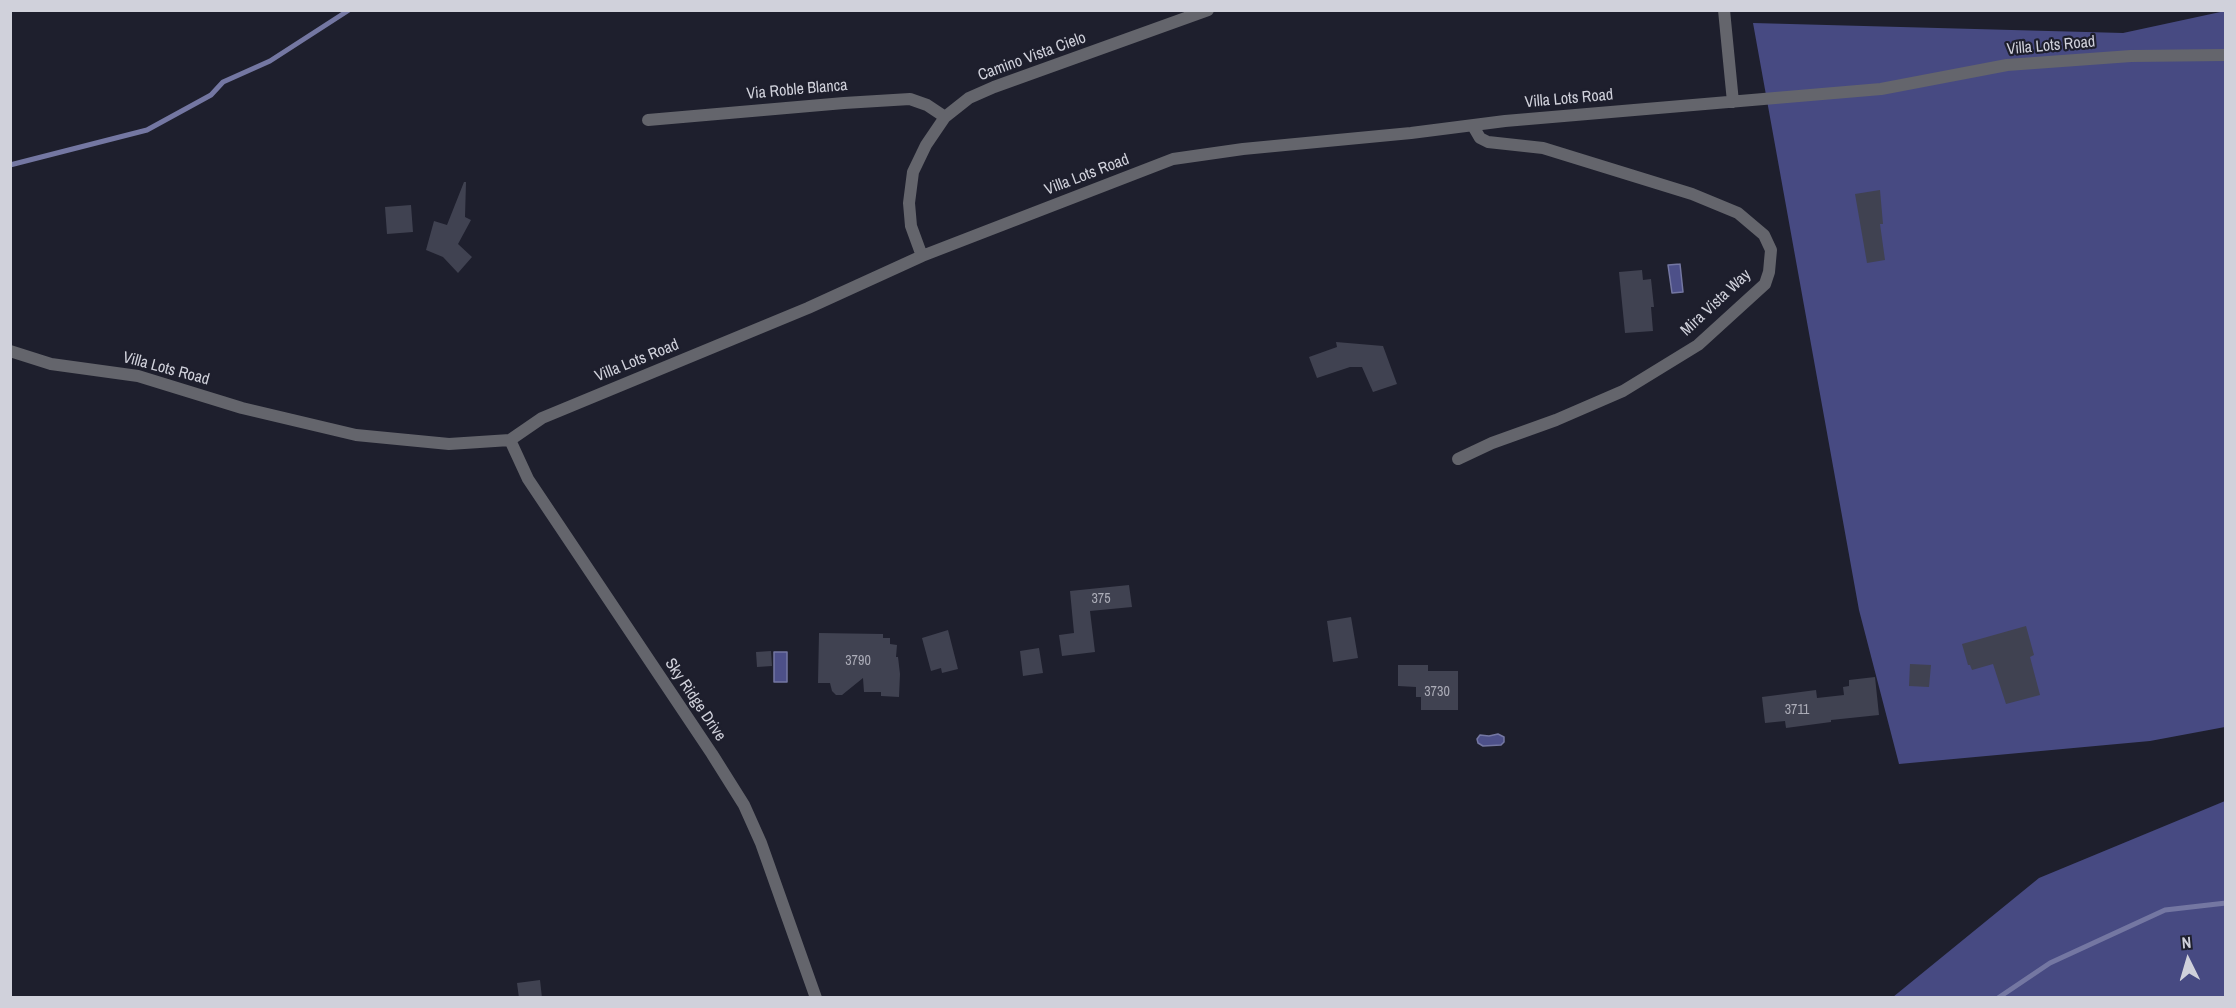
<!DOCTYPE html>
<html>
<head>
<meta charset="utf-8">
<style>
  body { margin:0 }
  #map { position:relative; width:2236px; height:1008px; overflow:hidden; background:#1e1f2d; font-family:"Archivo Narrow",sans-serif }
  canvas { display:block }
  .frame { position:absolute; inset:0; border:12px solid #d0d1db; pointer-events:none }
  .north { position:absolute; left:2158px; top:930px; width:60px; height:60px; -webkit-text-stroke:4px #1e1f2d; paint-order:stroke; rotate:355deg; font-size:16px; font-weight:700; line-height:24px; text-align:center; color:#d0d1db }
  .north::after { content:''; display:block; margin:auto; width:21px; height:27px; background:#d0d1db; clip-path:polygon(50% 0,100% 100%,50% 72%,0 100%) }
</style>
</head>
<body>
<div id="map">
<canvas width="2236" height="1008"></canvas>
<div class="frame"></div>
<div class="north">N</div>
</div>
<script>
const context = document.querySelector('canvas').getContext('2d');
context.lineJoin = 'round';
function fillPath(path, color) {
  context.fillStyle = color;
  context.fill(path, 'evenodd');
}
function shape(rows) {
  const path = new Path2D();
  for (const r of rows) {
    path.moveTo(r[0], r[1]);
    for (let i = 2; i < r.length; i += 2) path.lineTo(r[i], r[i + 1]);
  }
  return path;
}
function trace(path, color, width, dash) {
  context.strokeStyle = color;
  context.lineWidth = width;
  context.lineCap = dash ? 'butt' : 'round';
  context.setLineDash(dash || []);
  context.stroke(path);
}
function write(font, color, halo, rows, align = 'center') {
  context.font = font + ' "Archivo Narrow",sans-serif';
  context.lineWidth = 4.5;
  context.setLineDash([]);
  context.textBaseline = 'middle';
  context.strokeStyle = halo;
  context.fillStyle = color;
  for (const [text, x, y, turn = 0] of rows) {
    context.save();
    context.translate(x, y);
    context.rotate((+turn || 0) * Math.PI / 180);
    context.textAlign = isNaN(turn) ? turn : align;
    if (halo) context.strokeText(text, 0, 0);
    context.fillText(text, 0, 0);
    context.restore();
  }
}
const forest = shape([
  [2225,11,2225,727,2150,741,1899,764,1859,610,1753,23,2123,33],
  [2225,801,2225,997,1893,997,2039,878]
]);
const water = shape([
  [1680,264,1683,292,1672,293,1668,265,1680,264],
  [774,652,787,652,787,682,774,682,774,652],
  [1498,734,1504,737,1504,742,1501,745,1483,746,1478,743,1477,739,1480,735,1489,736,1498,734]
]);
const stream = shape([
  [10,165,147,130,211,95,223,82,270,61,349,10],
  [1998,998,2050,963,2165,910,2226,903]
]);
const building = shape([
  [464,182,466,182,465,217,471,220,458,244,472,257,458,273,443,257,426,250,434,221,447,225],
  [1880,190,1883,224,1880,224,1885,260,1867,263,1855,194],
  [411,205,413,232,387,234,385,207],
  [1642,270,1643,280,1651,279,1654,307,1651,307,1653,331,1625,333,1619,272],
  [1336,342,1383,346,1397,384,1373,392,1362,367,1350,367,1317,378,1309,357,1337,347],
  [1129,585,1132,607,1090,611,1095,652,1062,656,1059,635,1074,633,1070,591],
  [1351,617,1358,658,1333,662,1327,621],
  [2026,626,2034,655,2030,657,2040,695,2006,704,1993,664,1972,670,1970,665,1968,665,1962,644],
  [948,630,958,669,942,673,941,668,931,671,922,638],
  [819,633,883,634,883,638,890,638,890,644,897,645,896,657,898,657,900,674,899,697,881,696,881,692,864,692,863,678,842,695,836,695,832,691,830,683,818,683],
  [1039,648,1043,673,1023,676,1020,651],
  [771,651,772,666,757,667,756,652],
  [1910,664,1931,665,1929,687,1909,686],
  [1398,665,1428,665,1428,671,1458,671,1458,710,1421,710,1421,697,1416,697,1416,687,1398,686],
  [1875,677,1879,715,1831,720,1831,722,1786,728,1785,721,1765,723,1762,697,1816,690,1817,698,1844,695,1843,687,1849,686,1849,680],
  [540,980,542,998,519,998,517,983]
]);
const street = shape([
  [1724,10,1733,102],
  [648,120,844,103,910,99,927,105,945,117],
  [922,256,911,226,909,203,913,172,926,145,945,117,969,98,994,87,1208,10],
  [10,351,51,364,138,376,242,408,356,435,449,444,510,440,542,418,808,308,922,256,1173,159,1243,149,1411,133,1505,121,1881,89,2007,65,2131,56,2226,55],
  [510,440,528,479,712,754,744,805,761,843,816,998],
  [1458,459,1492,443,1556,420,1623,391,1698,345,1765,284,1769,272,1771,250,1764,235,1738,213,1692,194,1543,148,1488,142,1480,138,1473,126]
]);
const numberNames = [
  ["375",1101,599],
  ["3790",858,661],
  ["3730",1437,692],
  ["3711",1797,710]
];
const streetNames = [
  ["Villa Lots Road",2051,46,-5],
  ["Camino Vista Cielo",1032,57,-20],
  ["Via Roble Blanca",797,90,-5],
  ["Villa Lots Road",1569,99,-5],
  ["Villa Lots Road",1087,175,-21],
  ["Mira Vista Way",1716,303,-43],
  ["Villa Lots Road",637,361,-22],
  ["Villa Lots Road",166,369,15],
  ["Sky Ridge Drive",695,700,56]
];
fillPath(forest, '#474a82');
fillPath(water, '#4d5089');
trace(water, '#7477a2', 1.5);
trace(stream, '#7477a2', 5);
fillPath(building, '#404251');
trace(street, '#64656c', 12);
write('14px', '#acadb8', null, numberNames);
write('16px', '#d0d1db', '#1e1f2d', streetNames);
</script>
</body>
</html>
